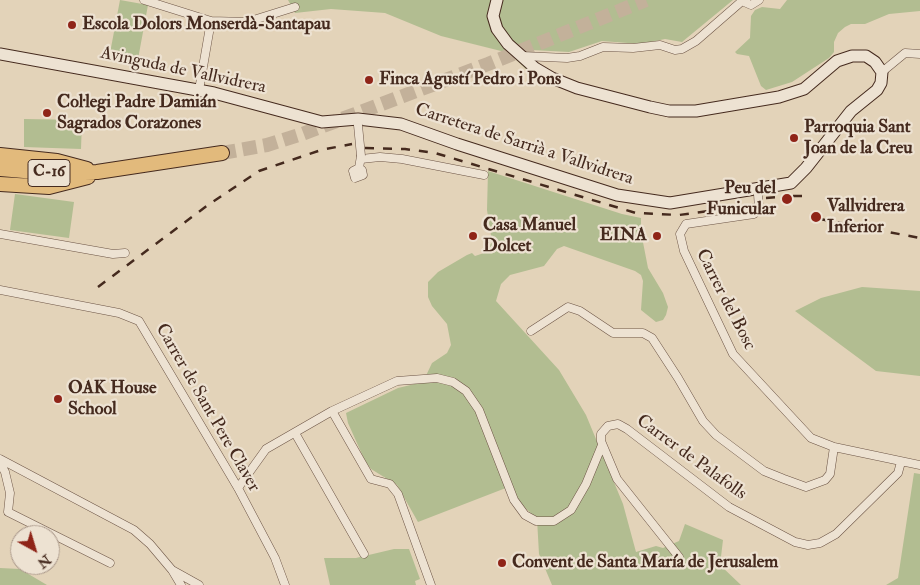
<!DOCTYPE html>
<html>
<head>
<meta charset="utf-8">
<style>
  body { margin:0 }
  #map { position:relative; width:920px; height:585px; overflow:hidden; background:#e3d3b9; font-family:"IM FELL Double Pica",serif }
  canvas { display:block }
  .north { position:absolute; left:10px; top:525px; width:50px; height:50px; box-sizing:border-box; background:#ede2d2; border:1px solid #aa988a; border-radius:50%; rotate:141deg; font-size:14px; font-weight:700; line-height:20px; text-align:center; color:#452a1e }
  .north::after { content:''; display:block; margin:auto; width:18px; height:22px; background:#8f2418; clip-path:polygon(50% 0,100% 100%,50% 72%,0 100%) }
</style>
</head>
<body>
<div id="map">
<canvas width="920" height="585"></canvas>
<div class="north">N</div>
</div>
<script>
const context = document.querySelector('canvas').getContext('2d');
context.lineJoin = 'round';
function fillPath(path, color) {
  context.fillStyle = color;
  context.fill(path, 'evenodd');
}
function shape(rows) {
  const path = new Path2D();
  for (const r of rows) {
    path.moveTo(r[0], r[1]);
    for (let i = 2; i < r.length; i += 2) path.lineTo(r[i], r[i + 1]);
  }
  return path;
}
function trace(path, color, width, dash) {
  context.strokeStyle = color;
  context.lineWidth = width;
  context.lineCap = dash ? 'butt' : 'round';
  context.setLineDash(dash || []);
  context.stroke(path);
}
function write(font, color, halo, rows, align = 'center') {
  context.font = font + ' "IM FELL Double Pica",serif';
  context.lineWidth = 4.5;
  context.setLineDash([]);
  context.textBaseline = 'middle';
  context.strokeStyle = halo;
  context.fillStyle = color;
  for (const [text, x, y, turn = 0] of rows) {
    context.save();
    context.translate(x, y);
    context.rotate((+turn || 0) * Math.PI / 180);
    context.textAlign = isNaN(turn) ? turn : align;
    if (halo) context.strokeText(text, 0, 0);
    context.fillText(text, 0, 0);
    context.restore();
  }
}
const green = shape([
  [120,0,148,5,138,59,110,53],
  [288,0,733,0,682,42,665,39,641,44,602,41,569,52,532,50,533,76,509,53,441,36,385,13,331,9,295,13],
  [787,0,920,0,920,11,889,14,865,24,851,24,845,27,838,33,834,42,834,52,829,58,792,82,766,90,761,86,749,56,737,54,735,52,750,38,751,16,755,10,762,7,780,9],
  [24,119,82,120,81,149,24,147],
  [488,171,622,214,641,218,641,232,648,268,663,293,668,307,666,315,663,320,656,322,641,310,643,281,641,275,635,271,564,246,557,249,544,266,510,275,501,284,496,301,559,370,586,415,623,504,636,552,656,546,663,548,679,541,685,524,723,540,720,565,741,585,552,585,539,554,537,519,520,503,511,486,418,522,397,485,371,469,365,461,348,423,346,413,398,388,423,382,432,363,447,353,451,345,447,324,432,306,428,297,428,282,438,272,467,255,472,253,475,256,484,253,492,242,487,210],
  [15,194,74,202,69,238,10,230],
  [862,287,920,291,920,376,876,371,795,311,821,298],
  [914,473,920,474,920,585,886,585,898,578],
  [394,549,409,549,420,579,415,581,416,585,330,585,324,558,356,558],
  [0,568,20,569,47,585,0,585]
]);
const highwayTunnel = shape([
  [222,153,267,145,302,134,488,64,646,0]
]);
const street = shape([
  [144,0,211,21,247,22,295,7],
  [522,56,567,58,580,56,603,47,633,48,660,45,675,50,682,49,696,41,742,1,751,5,759,0],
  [882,72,905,53,920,54],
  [199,90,211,21],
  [361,159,380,157,402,159,484,175],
  [359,168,362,170,363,175,355,178,353,171,359,168,361,156],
  [759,209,754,214,686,224,680,234,684,251,733,354,811,438,834,447,920,465],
  [0,234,113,254,125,253],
  [0,290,119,313,139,321,238,488,275,558,285,585],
  [531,331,568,307,580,311,613,333,643,333,652,338,678,378,703,421,716,435,764,471,784,479,806,487,825,480,830,474,834,447],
  [332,411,371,479,390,484,398,494,431,585],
  [295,433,364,554],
  [0,459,134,530,150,544,172,570,199,585],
  [0,463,5,472,10,493,8,512,110,563],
  [238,488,266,449,332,411,397,381,437,378,453,382,466,391,479,410,514,500,525,515,536,521,554,521,571,510,586,484,602,445],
  [679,557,617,479,601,441,601,434,608,426,618,424,627,429,729,507,795,542,808,545,820,543,836,534,898,473,901,462],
  [172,570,181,585]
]);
const secondary = shape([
  [0,54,214,93,322,122,358,119,401,124,457,144,617,195,670,203,791,183,806,168,851,111,877,90,881,83,882,72,875,62,866,56,852,56,837,61,804,89,779,97,696,111,669,111,650,107,577,88,552,78,535,68,508,44,497,29,493,16,497,0]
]);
const highway = shape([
  [0,155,57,161,87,169],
  [0,169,47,173,97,172,222,153],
  [0,184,49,187,88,177]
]);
const rail = shape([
  [365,148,405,149,435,153,636,213,679,215,754,205],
  [793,196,810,196],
  [766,198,780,197],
  [820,219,920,238],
  [98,287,208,205,259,171,321,150,352,144]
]);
const streetBridge = shape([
  [358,125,361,156],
  [758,194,759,209]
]);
const markers = [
  [72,25,5,"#8f2418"],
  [369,80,5,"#8f2418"],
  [47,113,5,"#8f2418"],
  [794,138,5,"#8f2418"],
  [787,199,6,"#8f2418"],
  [816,217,6,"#8f2418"],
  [473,236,5,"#8f2418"],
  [657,236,5,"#8f2418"],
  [58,399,5,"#8f2418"],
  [502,563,5,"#8f2418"]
];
const shields = [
  [49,173,42]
];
const shieldNames = [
  ["C-16",49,173]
];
const poiNames = [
  ["Escola Dolors Monserdà-Santapau",82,25],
  ["Finca Agustí Pedro i Pons",379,80],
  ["Col·legi Padre Damián",57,103],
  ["Sagrados Corazones",57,124],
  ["Parroquia Sant",804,128],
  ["Joan de la Creu",804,149],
  ["Peu del",776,189,"right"],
  ["Funicular",776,210,"right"],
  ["Vallvidrera",827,207],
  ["Inferior",827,228],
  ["Casa Manuel",483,226],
  ["Dolcet",483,247],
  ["EINA",647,236,"right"],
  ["OAK House",68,389],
  ["School",68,410],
  ["Convent de Santa María de Jerusalem",512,563]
];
const streetNames = [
  ["Avinguda de Vallvidrera",183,71,12],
  ["Carretera de Sarrià a Vallvidrera",524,145,18],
  ["Carrer del Bosc",725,300,63],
  ["Carrer de Sant Pere Claver",207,408,60],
  ["Carrer de Palafolls",691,458,36]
];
fillPath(green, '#b2bd91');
trace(highwayTunnel, '#c3b19a', 14, [14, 7]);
trace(street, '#6c5445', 9);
trace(secondary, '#452a1e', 13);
trace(highway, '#452a1e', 16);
trace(street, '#ede2d2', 8);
trace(secondary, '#ede2d2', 11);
trace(highway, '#e2ba7c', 14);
trace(rail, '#452a1e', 2.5, [9, 9]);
trace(streetBridge, '#6c5445', 9, []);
trace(streetBridge, '#ede2d2', 8);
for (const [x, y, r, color] of markers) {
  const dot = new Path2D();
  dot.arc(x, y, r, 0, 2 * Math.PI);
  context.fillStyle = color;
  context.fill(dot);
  trace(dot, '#ede2d2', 2);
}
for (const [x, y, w] of shields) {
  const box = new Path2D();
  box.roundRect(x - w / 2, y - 13.5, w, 27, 4);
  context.fillStyle = '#ede2d2';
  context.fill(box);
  trace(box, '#452a1e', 1);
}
write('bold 16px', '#452a1e', null, shieldNames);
write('bold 18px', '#452a1e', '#ede2d2', poiNames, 'left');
write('18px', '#452a1e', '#ede2d2', streetNames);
</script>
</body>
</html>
